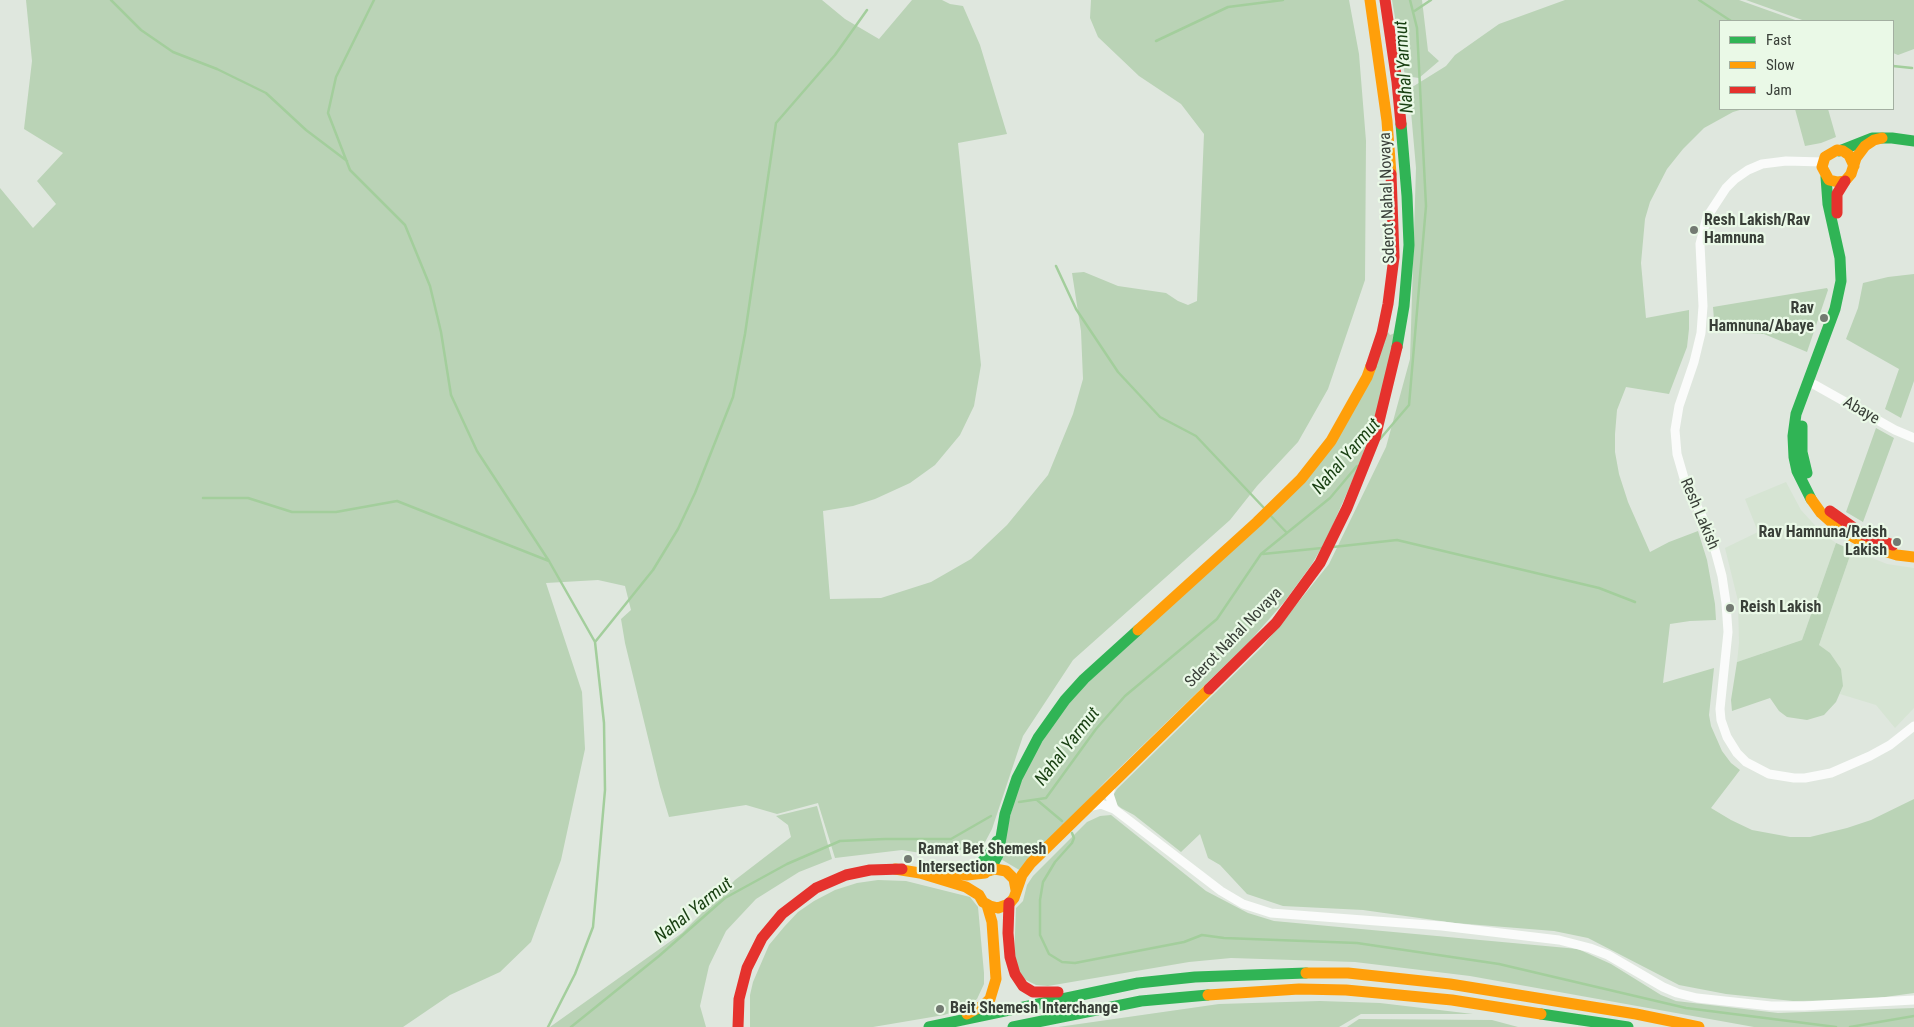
<!DOCTYPE html>
<html>
<head>
<meta charset="utf-8">
<style>
  body { margin:0 }
  #map { position:relative; width:1914px; height:1027px; overflow:hidden; background:#dfe7de; font-family:"Roboto Condensed",sans-serif }
  canvas { display:block }
  .legend { position:absolute; left:1719px; top:20px; width:175px; height:90px; box-sizing:border-box; background:#eaf9e7; border:1px solid #a3afa1; margin:0; padding:6px 9px; list-style:none; font-size:15px; color:#393f38 }
  .legend li { display:flex; align-items:center; gap:10px; height:25px }
  .legend b { width:25px; border:1px solid #a3afa1 }
</style>
</head>
<body>
<div id="map">
<canvas width="1914" height="1027"></canvas>
<ul class="legend">
<li><b style="height:6px;background:#30b455"></b>Fast</li>
<li><b style="height:6px;background:#ff9f0a"></b>Slow</li>
<li><b style="height:6px;background:#e5322d"></b>Jam</li>
</ul>
</div>
<script>
const context = document.querySelector('canvas').getContext('2d');
context.lineJoin = 'round';
function fillPath(path, color) {
  context.fillStyle = color;
  context.fill(path, 'evenodd');
}
function shape(rows) {
  const path = new Path2D();
  for (const r of rows) {
    path.moveTo(r[0], r[1]);
    for (let i = 2; i < r.length; i += 2) path.lineTo(r[i], r[i + 1]);
  }
  return path;
}
function trace(path, color, width, dash) {
  context.strokeStyle = color;
  context.lineWidth = width;
  context.lineCap = dash ? 'butt' : 'round';
  context.setLineDash(dash || []);
  context.stroke(path);
}
function write(font, color, halo, rows, align = 'center') {
  context.font = font + ' "Roboto Condensed",sans-serif';
  context.lineWidth = 4.5;
  context.setLineDash([]);
  context.textBaseline = 'middle';
  context.strokeStyle = halo;
  context.fillStyle = color;
  for (const [text, x, y, turn = 0] of rows) {
    context.save();
    context.translate(x, y);
    context.rotate((+turn || 0) * Math.PI / 180);
    context.textAlign = isNaN(turn) ? turn : align;
    if (halo) context.strokeText(text, 0, 0);
    context.fillText(text, 0, 0);
    context.restore();
  }
}
const built = shape([
  [1786,482,1801,510,1822,533,1836,543,1802,640,1737,662,1739,643,1738,601,1725,548,1758,532,1745,499],
  [1852,550,1887,564,1914,568,1914,708,1895,728,1876,705,1840,694,1843,686,1819,645]
]);
const green = shape([
  [26,0,822,0,845,19,879,39,912,0,942,0,950,4,963,6,980,45,1007,134,958,143,981,365,974,406,960,435,935,465,910,483,875,499,853,506,823,511,830,599,881,598,931,582,971,559,1007,525,1048,475,1073,414,1083,379,1081,331,1072,273,1084,272,1118,286,1166,293,1178,301,1188,305,1197,301,1204,134,1181,104,1139,76,1098,37,1090,18,1091,0,1349,0,1359,54,1366,141,1365,280,1328,389,1298,442,1257,486,1230,520,1073,660,1023,736,992,829,983,846,933,855,902,850,835,858,818,803,777,814,746,805,669,817,660,787,625,643,621,619,631,610,625,586,598,580,546,583,582,692,585,749,561,860,531,942,500,972,450,995,403,1027,0,1027,0,188,33,228,56,204,37,181,63,153,24,129,32,61],
  [1392,0,1422,0,1428,51,1439,61,1419,78,1405,76],
  [1565,0,1739,0,1798,21,1720,21,1720,109,1743,109,1733,112,1704,128,1683,149,1667,169,1650,202,1645,219,1641,263,1646,318,1689,310,1689,329,1687,347,1669,394,1626,387,1617,410,1615,434,1615,452,1619,474,1628,502,1650,552,1669,542,1698,531,1707,560,1715,604,1716,620,1690,621,1670,624,1663,683,1714,668,1709,715,1711,726,1722,751,1731,763,1740,770,1711,808,1731,820,1752,830,1790,837,1810,837,1847,828,1871,820,1914,799,1914,993,1863,1000,1793,1001,1726,994,1679,985,1588,938,1554,931,1455,923,1363,910,1283,906,1247,894,1220,865,1208,858,1200,834,1181,852,1134,815,1121,808,1116,804,1114,799,1114,794,1117,789,1263,646,1329,564,1386,447,1410,359,1416,168,1409,89,1446,66,1455,55,1499,24],
  [1746,0,1914,0,1914,49,1898,55,1893,53,1893,21,1805,21],
  [1795,109,1828,109,1836,137,1821,143,1805,146],
  [1914,274,1914,381,1901,418,1885,409,1899,369,1846,339,1858,308,1863,283,1888,277],
  [1827,288,1828,290,1807,352,1764,334,1715,332,1713,307],
  [1388,332,1390,335,1395,333,1377,414,1358,468,1326,540,1312,564,1285,601,1249,642,1106,781,1021,871,999,858,1021,776,1067,702,1302,485],
  [1876,428,1894,438,1863,522,1846,512],
  [1836,543,1852,550,1819,645,1830,653,1841,669,1843,686,1836,702,1824,715,1807,720,1787,717,1779,711,1770,698,1732,711,1731,700,1737,662,1802,640],
  [817,806,832,859,799,872,756,899,726,931,709,966,700,1006,706,1027,550,1027,682,933,735,880,791,837,788,825,776,816],
  [1111,815,1206,891,1248,913,1274,921,1578,949,1611,964,1661,995,1676,1001,1778,1013,1914,1008,1914,1027,1754,1027,1470,976,1355,962,1231,958,1189,962,1048,986,1036,985,1020,977,1014,959,1016,908,1023,901,1027,885,1033,876,1087,822,1100,816],
  [878,880,906,881,970,897,978,907,984,973,984,984,977,999,962,1009,944,1015,873,1027,750,1027,750,995,753,982,769,945,784,927,798,912,814,901,835,890,857,883],
  [1320,1001,1380,1003,1473,1014,1361,1014,1339,1027,1058,1027,1219,1004],
  [1359,1019,1492,1020,1518,1027,1347,1027]
]);
const stream = shape([
  [111,0,141,30,173,52,217,69,266,93,306,130,347,161],
  [374,0,336,77,328,113,350,170,405,225,430,286,441,332,451,395,477,451,549,561,595,642,604,723,605,790,593,927,575,974,548,1027],
  [1699,0,1731,21],
  [1413,12,1431,0],
  [1156,41,1228,7,1283,0],
  [1893,66,1912,68],
  [1056,266,1076,309,1118,372,1160,417,1196,436,1265,509],
  [1380,439,1409,405,1426,206,1417,28,1410,0],
  [203,498,248,498,292,512,336,512,397,501,549,561],
  [1270,515,1287,533],
  [1333,547,1397,540,1599,588,1635,602],
  [1263,554,1322,548],
  [595,642,653,570,678,529,695,493,733,397,745,334,776,123,835,55,867,10],
  [1037,800,1062,821],
  [1019,802,1046,798,1096,729,1125,696,1217,619,1261,554,1330,498,1357,466],
  [1072,833,1074,838,1072,843,1055,862,1043,882,1040,900,1040,935,1049,954,1062,962,1075,963,1184,942,1202,935,1224,938,1357,943,1499,964,1686,1008,1836,1027],
  [571,1027,659,956,725,898,787,864,840,841,885,839,951,839,991,816],
  [1850,1027,1914,1016]
]);
const street = shape([
  [1823,162,1786,161,1762,164,1748,170,1735,179,1726,188,1707,217,1700,244,1703,306,1701,333,1694,362,1679,406,1675,430,1677,454,1686,485,1702,516,1715,550,1722,576,1726,603,1728,632,1720,709,1721,720,1727,737,1737,753,1746,762,1769,774,1794,778,1805,778,1831,773,1870,756,1890,745,1914,726],
  [1808,381,1895,430,1914,438],
  [1112,783,1109,794,1114,809],
  [1088,807,1101,804,1114,809,1221,891,1243,904,1271,913,1442,926,1559,940,1590,948,1608,955,1663,987,1677,993,1697,998,1771,1006,1804,1006,1914,1000]
]);
const fast = shape([
  [1839,151,1872,138,1892,138,1914,141],
  [1397,347,1404,306,1409,245,1407,196,1401,124],
  [1802,426,1802,452,1807,473],
  [1811,499,1797,471,1794,457,1793,436,1796,414,1835,309,1841,281,1840,258,1828,204,1826,177],
  [957,868,970,867,981,863,990,853,997,841],
  [990,870,998,855,1005,814,1017,778,1038,738,1065,700,1084,679,1138,630],
  [1541,1014,1628,1027],
  [929,1027,1138,983,1195,977,1306,973],
  [1013,1027,1141,1001,1208,995]
]);
const slow = shape([
  [1370,0,1387,121,1391,174],
  [1854,166,1849,155,1843,151,1837,150,1825,157,1822,167,1829,180,1838,182,1845,181,1851,174,1856,158,1865,146,1874,140,1882,138],
  [1811,499,1821,513,1839,529,1871,547,1897,555,1914,557],
  [1138,630,1257,522,1301,479,1331,441,1367,377,1371,366],
  [895,869,920,873,966,887,979,895,983,902,990,906,998,908,1009,904,1014,898,1022,875,1031,863,1209,689],
  [940,871,967,875,985,873],
  [985,872,995,869,1006,871,1014,879,1016,890],
  [1306,973,1348,973,1450,984,1636,1014,1699,1027],
  [1208,995,1299,989,1346,990,1452,1000,1541,1014],
  [967,1014,984,1005,990,999,996,979,992,922,987,905]
]);
const jam = shape([
  [1385,0,1397,82,1401,124],
  [1837,213,1837,194,1845,181],
  [1371,366,1382,333,1388,304,1394,257,1391,174],
  [1830,511,1864,535,1893,545],
  [1209,689,1276,623,1320,563,1347,508,1375,438,1397,347],
  [1009,903,1008,933,1010,957,1015,974,1023,986,1033,992,1058,992],
  [738,1027,739,999,747,968,762,938,782,914,816,888,846,875,870,870,902,869]
]);
const markers = [
  [1694,230,5,"#737a72"],
  [1824,318,5,"#737a72"],
  [1897,542,5,"#737a72"],
  [1730,608,5,"#737a72"],
  [908,859,5,"#737a72"],
  [940,1009,5,"#737a72"]
];
const streetNames = [
  ["Sderot Nahal Novaya",1388,198,-92],
  ["Abaye",1861,411,30],
  ["Resh Lakish",1699,514,67],
  ["Sderot Nahal Novaya",1234,638,-46]
];
const poiNames = [
  ["Resh Lakish/Rav",1704,221],
  ["Hamnuna",1704,239],
  ["Rav",1814,309,"right"],
  ["Hamnuna/Abaye",1814,327,"right"],
  ["Rav Hamnuna/Reish",1887,533,"right"],
  ["Lakish",1887,551,"right"],
  ["Reish Lakish",1740,608],
  ["Ramat Bet Shemesh",918,850],
  ["Intersection",918,868],
  ["Beit Shemesh Interchange",950,1009]
];
const waterNames = [
  ["Nahal Yarmut",1405,67,-94],
  ["Nahal Yarmut",1347,457,-49],
  ["Nahal Yarmut",1068,747,-52],
  ["Nahal Yarmut",694,911,-38]
];
fillPath(built, '#d6e4d3');
fillPath(green, '#bad3b6');
trace(stream, '#a3ce9c', 2.5);
trace(street, '#fafbfa', 9);
trace(fast, '#30b455', 11);
trace(slow, '#ff9f0a', 11);
trace(jam, '#e5322d', 11);
for (const [x, y, r, color] of markers) {
  const dot = new Path2D();
  dot.arc(x, y, r, 0, 2 * Math.PI);
  context.fillStyle = color;
  context.fill(dot);
  trace(dot, '#eaf9e7', 2);
}
write('16px', '#393f38', '#eaf9e7', streetNames);
write('bold 16px', '#393f38', '#eaf9e7', poiNames, 'left');
write('italic 18px', '#183f11', '#eaf9e7', waterNames);
</script>
</body>
</html>
